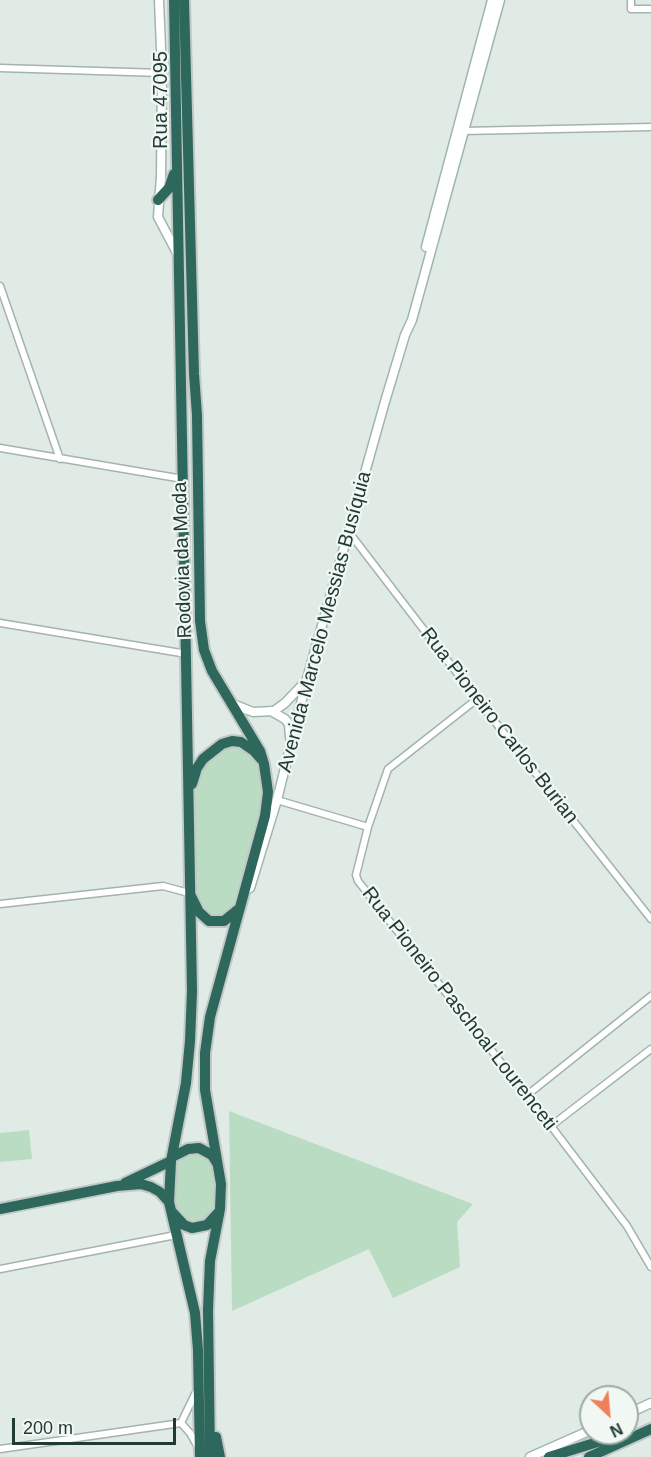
<!DOCTYPE html>
<html>
<head>
<meta charset="utf-8">
<style>
  body { margin:0 }
  #map { position:relative; width:651px; height:1457px; overflow:hidden; background:#e0ebe6; font-family:Arial,sans-serif }
  canvas { display:block }
  .north { position:absolute; left:579px; top:1385px; width:60px; height:60px; box-sizing:border-box; background:#f1f8f4; border:2px solid #9eaca7; border-radius:50%; rotate:154deg; font-size:16px; font-weight:700; line-height:24px; text-align:center; color:#213b34 }
  .north::after { content:''; display:block; margin:auto; width:21px; height:27px; background:#ef805a; clip-path:polygon(50% 0,100% 100%,50% 72%,0 100%) }
  .scale { position:absolute; left:12px; top:1418px; width:164px; height:27px; box-sizing:border-box; border:3px solid #213b34; border-top:0; padding-left:8px; font-size:18px; line-height:21px; white-space:nowrap; color:#213b34; -webkit-text-stroke:4px #f1f8f4; paint-order:stroke }
</style>
</head>
<body>
<div id="map">
<canvas width="651" height="1457"></canvas>
<div class="north">N</div>
<div class="scale">200 m</div>
</div>
<script>
const context = document.querySelector('canvas').getContext('2d');
context.lineJoin = 'round';
function fillPath(path, color) {
  context.fillStyle = color;
  context.fill(path, 'evenodd');
}
function shape(rows) {
  const path = new Path2D();
  for (const r of rows) {
    path.moveTo(r[0], r[1]);
    for (let i = 2; i < r.length; i += 2) path.lineTo(r[i], r[i + 1]);
  }
  return path;
}
function trace(path, color, width, dash) {
  context.strokeStyle = color;
  context.lineWidth = width;
  context.lineCap = dash ? 'butt' : 'round';
  context.setLineDash(dash || []);
  context.stroke(path);
}
function write(font, color, halo, rows, align = 'center') {
  context.font = font + ' Arial,sans-serif';
  context.lineWidth = 4.5;
  context.setLineDash([]);
  context.textBaseline = 'middle';
  context.strokeStyle = halo;
  context.fillStyle = color;
  for (const [text, x, y, turn = 0] of rows) {
    context.save();
    context.translate(x, y);
    context.rotate((+turn || 0) * Math.PI / 180);
    context.textAlign = isNaN(turn) ? turn : align;
    if (halo) context.strokeText(text, 0, 0);
    context.fillText(text, 0, 0);
    context.restore();
  }
}
const green = shape([
  [232,741,264,764,265,816,232,916,209,921,189,883,189,795,197,768],
  [229,1111,473,1204,457,1222,460,1267,393,1298,369,1249,232,1311],
  [29,1130,32,1159,0,1162,0,1133],
  [194,1147,219,1166,214,1219,192,1228,169,1202,171,1161]
]);
const street = shape([
  [631,0,631,9,651,9],
  [0,68,162,73],
  [463,131,651,127],
  [0,286,60,459],
  [0,448,183,479],
  [348,531,477,699,651,919],
  [0,623,187,654],
  [477,699,388,769,368,827,356,875,358,881,551,1126,627,1226,651,1267],
  [277,800,368,827],
  [0,904,163,886,189,893],
  [526,1096,651,996],
  [551,1126,651,1049],
  [0,1269,176,1235],
  [181,1423,190,1433,198,1447],
  [0,1449,181,1423,195,1394]
]);
const secondary = shape([
  [159,0,162,73,161,176,158,217,178,255],
  [426,247,492,0],
  [233,704,253,712,274,711,285,703,307,680],
  [271,711,285,719,289,724,290,737],
  [250,888,277,800,307,679,384,405,405,335,412,320,500,0],
  [627,1414,651,1403],
  [530,1457,591,1430]
]);
const highway = shape([
  [174,0,192,991,190,1041,186,1083,171,1161,169,1202,195,1313,198,1350,200,1457],
  [184,0,194,374,197,415,200,621,204,650,212,671,260,751,264,764,268,792,265,816,210,1017,205,1053,205,1090,221,1184,220,1209,210,1261,208,1310,210,1457],
  [158,200,169,188,174,174],
  [192,784,197,768,203,759,222,744,232,741,241,742,254,751,261,759],
  [191,896,199,912,209,921,224,921,240,908],
  [172,1157,188,1149,199,1148,212,1155,217,1163],
  [125,1183,171,1161],
  [0,1209,117,1186,141,1184,151,1187,160,1192,169,1202],
  [172,1212,184,1225,192,1228,207,1225,218,1213],
  [216,1437,220,1457],
  [549,1457,627,1433],
  [589,1457,651,1429]
]);
const streetNames = [
  ["Rua 47095",161,100,-90],
  ["Rodovia da Moda",183,560,-92],
  ["Avenida Marcelo Messias Busíquia",325,622,-75],
  ["Rua Pioneiro Carlos Burian",499,726,52],
  ["Rua Pioneiro Paschoal Lourenceti",459,1009,52]
];
fillPath(green, '#badcc3');
trace(street, '#a3b3ad', 9);
trace(secondary, '#9fb6ae', 11);
trace(highway, '#c1c8c6', 14);
trace(street, '#fff', 6);
trace(secondary, '#fff', 8);
trace(highway, '#2e675b', 10);
write('20px', '#213b34', '#f1f8f4', streetNames);
</script>
</body>
</html>
